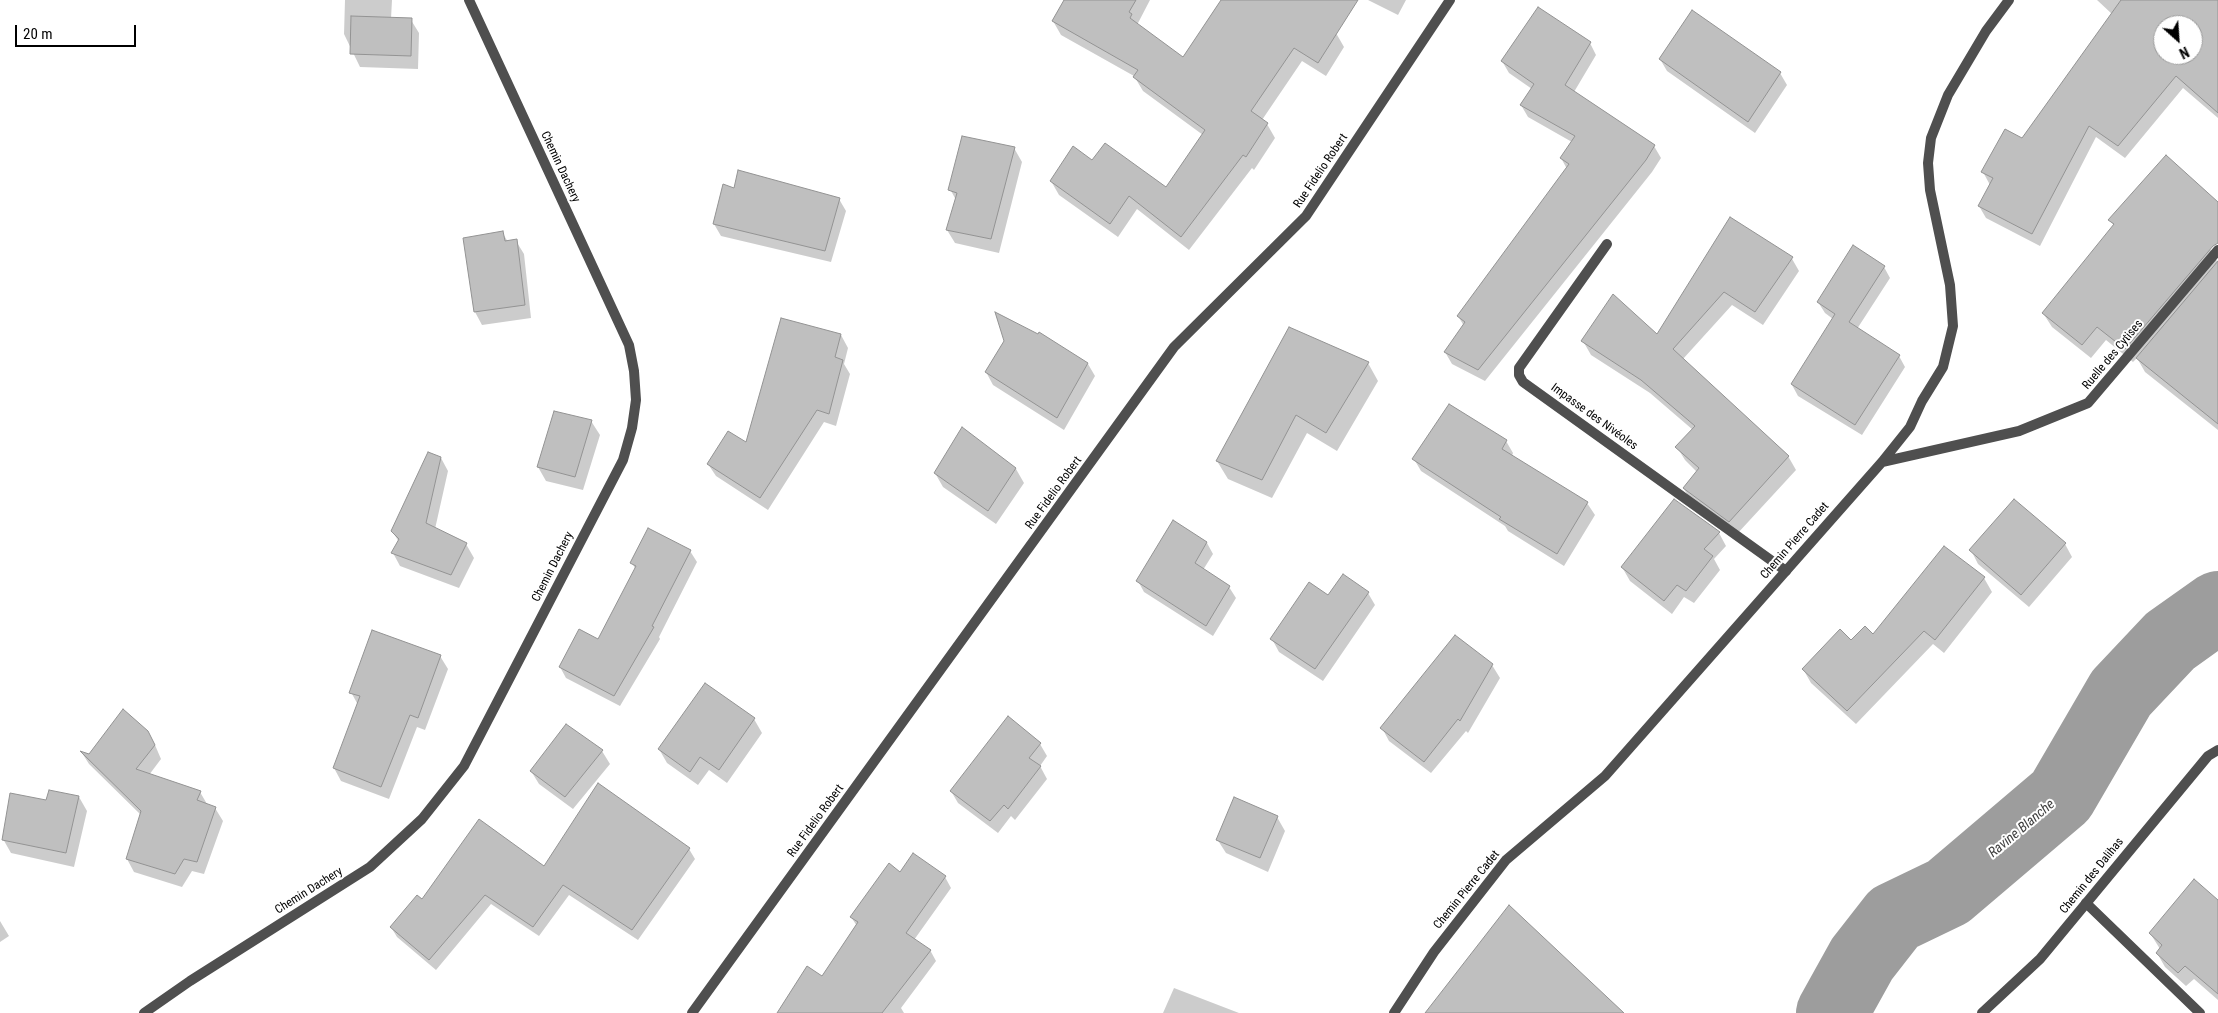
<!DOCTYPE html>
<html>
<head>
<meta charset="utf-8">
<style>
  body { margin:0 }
  #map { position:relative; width:2218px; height:1013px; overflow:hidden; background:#fff; font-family:"Roboto Condensed",sans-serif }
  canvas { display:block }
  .north { position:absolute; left:2153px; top:15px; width:50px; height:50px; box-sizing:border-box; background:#fff; border:1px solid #999; border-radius:50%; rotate:154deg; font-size:14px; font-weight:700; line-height:20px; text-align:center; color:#000 }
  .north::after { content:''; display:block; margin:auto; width:18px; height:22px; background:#000; clip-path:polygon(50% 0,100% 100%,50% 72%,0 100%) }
  .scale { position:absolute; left:15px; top:25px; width:121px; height:22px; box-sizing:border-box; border:2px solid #000; border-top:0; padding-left:6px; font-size:15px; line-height:18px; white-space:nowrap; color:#000; -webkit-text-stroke:4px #fff; paint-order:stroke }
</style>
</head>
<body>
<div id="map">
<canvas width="2218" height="1013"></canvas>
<div class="north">N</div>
<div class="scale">20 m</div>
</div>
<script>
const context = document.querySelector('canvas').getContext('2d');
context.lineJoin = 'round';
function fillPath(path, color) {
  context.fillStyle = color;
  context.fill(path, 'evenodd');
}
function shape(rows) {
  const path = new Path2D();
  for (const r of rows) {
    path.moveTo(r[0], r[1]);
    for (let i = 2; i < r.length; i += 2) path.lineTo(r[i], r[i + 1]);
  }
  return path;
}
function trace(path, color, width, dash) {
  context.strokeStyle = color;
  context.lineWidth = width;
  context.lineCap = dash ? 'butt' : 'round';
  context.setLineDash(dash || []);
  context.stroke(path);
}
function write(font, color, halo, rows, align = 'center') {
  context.font = font + ' "Roboto Condensed",sans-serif';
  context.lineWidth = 4;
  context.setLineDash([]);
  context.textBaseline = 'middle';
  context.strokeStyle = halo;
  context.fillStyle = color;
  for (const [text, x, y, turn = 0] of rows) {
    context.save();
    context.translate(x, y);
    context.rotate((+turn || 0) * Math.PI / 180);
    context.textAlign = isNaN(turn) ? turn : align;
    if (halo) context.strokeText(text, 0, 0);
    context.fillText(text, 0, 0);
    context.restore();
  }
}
const shadow = shape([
  [345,0,392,0,391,19,411,20,419,33,418,69,360,67,344,34],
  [1065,0,1150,0,1137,25,1183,59,1222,0,1287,0,1336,33,1344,47,1326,76,1302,61,1262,120,1267,124,1275,138,1254,170,1252,168,1189,250,1137,209,1118,237,1059,195,1051,181,1092,162,1166,188,1203,135,1143,91,1134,76,1061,35,1053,21],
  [1368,0,1406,0,1398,15],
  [2097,0,2218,0,2218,118,2183,88,2125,158,2096,137,2040,246,1986,218,1979,206,1990,185,1983,172,2022,140,2112,14],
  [2163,25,2193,25,2193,55,2163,55],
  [1590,43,1596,55,1574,92,1654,146,1661,158,1652,172,1485,381,1452,364,1445,352,1464,326,1458,316,1567,169,1561,158,1572,142,1528,117,1521,105,1532,89,1509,73,1502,61],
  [1660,59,1780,73,1787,85,1755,133,1667,71],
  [1014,148,1022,162,999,253,955,243,947,230,956,200,950,189],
  [735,189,839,199,846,211,831,262,721,236,714,224],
  [2218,209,2210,249,2218,263,2218,430,2145,372,2137,358,2133,362,2106,340,2091,358,2052,327,2043,313,2114,226,2110,220],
  [1731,219,1791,257,1799,271,1763,325,1732,305,1683,359,1788,456,1796,470,1737,534,1692,502,1684,489,1697,472,1685,460,1677,447,1693,430,1650,393,1591,355,1583,341,1657,336],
  [502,232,508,242,516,241,524,254,531,318,482,325,475,312,464,239],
  [1884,267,1890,278,1857,329,1899,356,1905,367,1862,435,1798,396,1792,385,1833,319,1825,313,1818,302],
  [841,335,848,348,844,364,850,374,836,426,824,422,768,510,716,476,708,464,746,444],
  [1368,363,1378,381,1337,451,1307,433,1272,498,1228,479,1217,461],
  [1088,364,1095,376,1064,430,993,385,986,372],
  [591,421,600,435,583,490,546,481,538,467],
  [1506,441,1513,453,1512,456,1587,503,1595,515,1564,566,1508,531,1505,526,1421,471,1414,459],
  [441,458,448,471,435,529,466,544,474,558,459,588,400,566,393,553,399,542,392,531],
  [1016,469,1024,483,996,524,943,487,935,473],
  [1174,521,1207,543,1213,554,1203,570,1229,587,1236,598,1213,636,1144,592,1138,581],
  [1719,533,1726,546,1714,559,1720,570,1694,603,1684,597,1672,614,1630,581,1622,567],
  [2065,544,2072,557,2029,607,1978,564,1971,550],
  [690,551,697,562,659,637,660,639,620,706,566,678,560,667,598,640,636,570,632,563],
  [1984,578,1992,592,1944,653,1933,644,1856,724,1811,683,1803,669,1851,642,1873,636],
  [1368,593,1375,605,1323,681,1279,652,1272,639,1329,597],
  [1456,637,1492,665,1500,678,1468,733,1466,731,1431,773,1389,741,1382,728],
  [440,656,448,669,425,730,417,727,389,799,341,781,334,768,358,705,351,692],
  [706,684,754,719,762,733,727,783,709,770,698,785,667,763,659,749],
  [1009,718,1040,744,1047,756,1040,766,1047,779,1015,820,1011,816,998,833,958,803,951,791],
  [566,725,602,751,610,764,573,809,539,784,531,771],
  [155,745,161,759,149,775,200,792,207,804,215,808,223,821,204,874,192,871,182,887,134,872,127,859,141,815,89,764,82,753,89,755],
  [79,797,87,811,74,867,11,853,3,839,47,802],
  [1277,817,1285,831,1268,872,1226,853,1217,839],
  [689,849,695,859,638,940,569,895,539,936,491,904,436,970,397,937,391,927,422,901,544,868],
  [900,873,945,877,951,888,914,940,930,950,936,961,901,1008,904,1013,782,1013,822,977,857,926,851,917],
  [2218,902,2218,1000,2194,979,2186,986,2165,967,2157,953,2160,949,2150,933],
  [0,921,9,936,0,942],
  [1174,988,1239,1013,1163,1013]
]);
const river = shape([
  [1832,1013,1862,959,1894,918,1948,892,2061,796,2121,693,2170,641,2218,607]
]);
const building = shape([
  [1064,0,1136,0,1129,12,1132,14,1130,18,1183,57,1221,0,1358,0,1318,63,1294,48,1251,111,1268,123,1246,157,1243,155,1181,237,1129,196,1110,224,1050,181,1073,146,1092,160,1105,143,1166,187,1205,130,1133,77,1138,70,1052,21,1064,0],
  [2121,0,2218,0,2218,113,2176,76,2118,146,2089,126,2032,234,1978,206,1993,178,1981,172,2005,129,2022,138,2121,0],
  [2163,25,2193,25,2193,55,2163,55,2163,25],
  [1538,7,1591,42,1565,85,1655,145,1646,160,1478,370,1444,352,1465,322,1457,316,1569,164,1560,158,1575,136,1520,105,1534,84,1501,61,1538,7],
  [1692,10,1781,72,1748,122,1659,59,1692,10],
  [351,16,412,18,411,56,350,54,351,16],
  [962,136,1015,147,991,239,946,230,957,193,948,190,962,136],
  [2166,155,2218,202,2218,243,2213,246,2125,349,2097,327,2082,345,2042,313,2114,224,2108,220,2166,155],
  [738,170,840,198,825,251,713,224,723,184,734,188,738,170],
  [1730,217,1793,257,1755,312,1724,292,1673,349,1789,456,1729,522,1683,488,1699,468,1675,447,1695,426,1641,380,1581,341,1613,294,1657,334,1730,217],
  [503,231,505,241,517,239,525,305,474,312,463,238,503,231],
  [1853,245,1885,266,1849,322,1900,355,1855,425,1791,384,1835,314,1817,302,1853,245],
  [2218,261,2218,424,2136,358,2218,261],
  [995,312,1038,334,1039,332,1088,363,1057,418,985,372,1004,341,995,312],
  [781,318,841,334,835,357,843,360,829,414,817,410,760,498,707,464,728,431,746,442,781,318],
  [1289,327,1369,362,1326,433,1296,415,1262,480,1216,461,1289,327],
  [1449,404,1507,440,1502,449,1588,502,1557,554,1499,519,1501,517,1412,459,1449,404],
  [554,411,592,420,575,477,537,467,554,411],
  [962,427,1016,468,988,511,934,473,962,427],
  [428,452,441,457,426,523,467,543,451,575,391,553,399,539,391,531,428,452],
  [1674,499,1720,532,1704,549,1713,556,1686,591,1677,585,1664,601,1621,567,1674,499],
  [2014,499,2066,543,2021,595,1969,550,2014,499],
  [1173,520,1207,542,1195,563,1230,586,1206,626,1136,581,1173,520],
  [648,528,691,550,652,626,654,627,614,696,559,667,579,629,598,639,636,566,630,563,648,528],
  [1944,546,1985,577,1935,640,1924,631,1847,711,1802,669,1840,629,1851,640,1865,626,1873,634,1944,546],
  [1343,574,1369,592,1315,669,1270,639,1309,582,1328,595,1343,574],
  [372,630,441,655,418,718,410,715,381,787,333,768,360,696,349,693,372,630],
  [1455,635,1493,664,1460,721,1458,719,1424,762,1380,728,1455,635],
  [705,683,755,718,719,770,700,757,690,772,658,749,705,683],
  [123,709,148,731,155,745,136,769,201,791,197,800,216,807,197,862,184,859,175,874,126,859,141,811,80,751,89,754,123,709],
  [1008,716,1041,743,1029,758,1041,766,1008,809,1004,805,990,821,950,791,1008,716],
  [566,724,603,750,565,797,530,771,566,724],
  [598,783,690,848,632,930,563,885,533,927,485,895,429,960,390,927,417,895,422,899,479,819,544,866,598,783],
  [49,790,79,796,66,853,2,840,10,793,46,800,49,790],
  [1234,797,1278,816,1260,858,1216,840,1234,797],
  [913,853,946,876,906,933,931,950,882,1013,777,1013,807,966,822,976,858,922,850,917,889,863,900,872,913,853],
  [2194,879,2218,900,2218,994,2185,966,2178,973,2156,953,2162,945,2149,933,2194,879],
  [1509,905,1624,1013,1425,1013,1509,905]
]);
const service = shape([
  [1607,244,1519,368,1519,375,1523,382,1786,571],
  [2086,903,2200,1013]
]);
const minor = shape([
  [1882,462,2019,431,2088,403,2218,250],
  [144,1013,190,981,370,867,422,819,464,766,623,460,632,428,636,400,634,371,629,345,469,0],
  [692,1013,1174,347,1306,216,1450,0],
  [1394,1013,1434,952,1506,860,1605,776,1882,462,1910,427,1922,401,1943,367,1953,326,1950,285,1930,190,1928,163,1931,138,1948,95,1986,31,2009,0],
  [1982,1013,2040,959,2208,756,2218,750]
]);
const streetNames = [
  ["Chemin Dachery",560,167,65],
  ["Rue Fidelio Robert",1321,171,-56],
  ["Ruelle des Cytises",2113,355,-50],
  ["Impasse des Nivéoles",1594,417,36],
  ["Rue Fidelio Robert",1054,493,-54],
  ["Chemin Pierre Cadet",1795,541,-49],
  ["Chemin Dachery",553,567,-63],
  ["Rue Fidelio Robert",816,821,-54],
  ["Chemin des Dalihas",2092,876,-51],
  ["Chemin Pierre Cadet",1467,890,-51],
  ["Chemin Dachery",309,891,-32]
];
const waterNames = [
  ["Ravine Blanche",2022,829,-40]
];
fillPath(shadow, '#0003');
trace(river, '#9d9d9d', 72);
fillPath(building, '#bfbfbf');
trace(building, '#939393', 1);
trace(service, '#4f4f4f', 10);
trace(minor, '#4f4f4f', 10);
write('12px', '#000', '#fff', streetNames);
write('italic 14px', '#3e3e3e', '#fff', waterNames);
</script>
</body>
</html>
